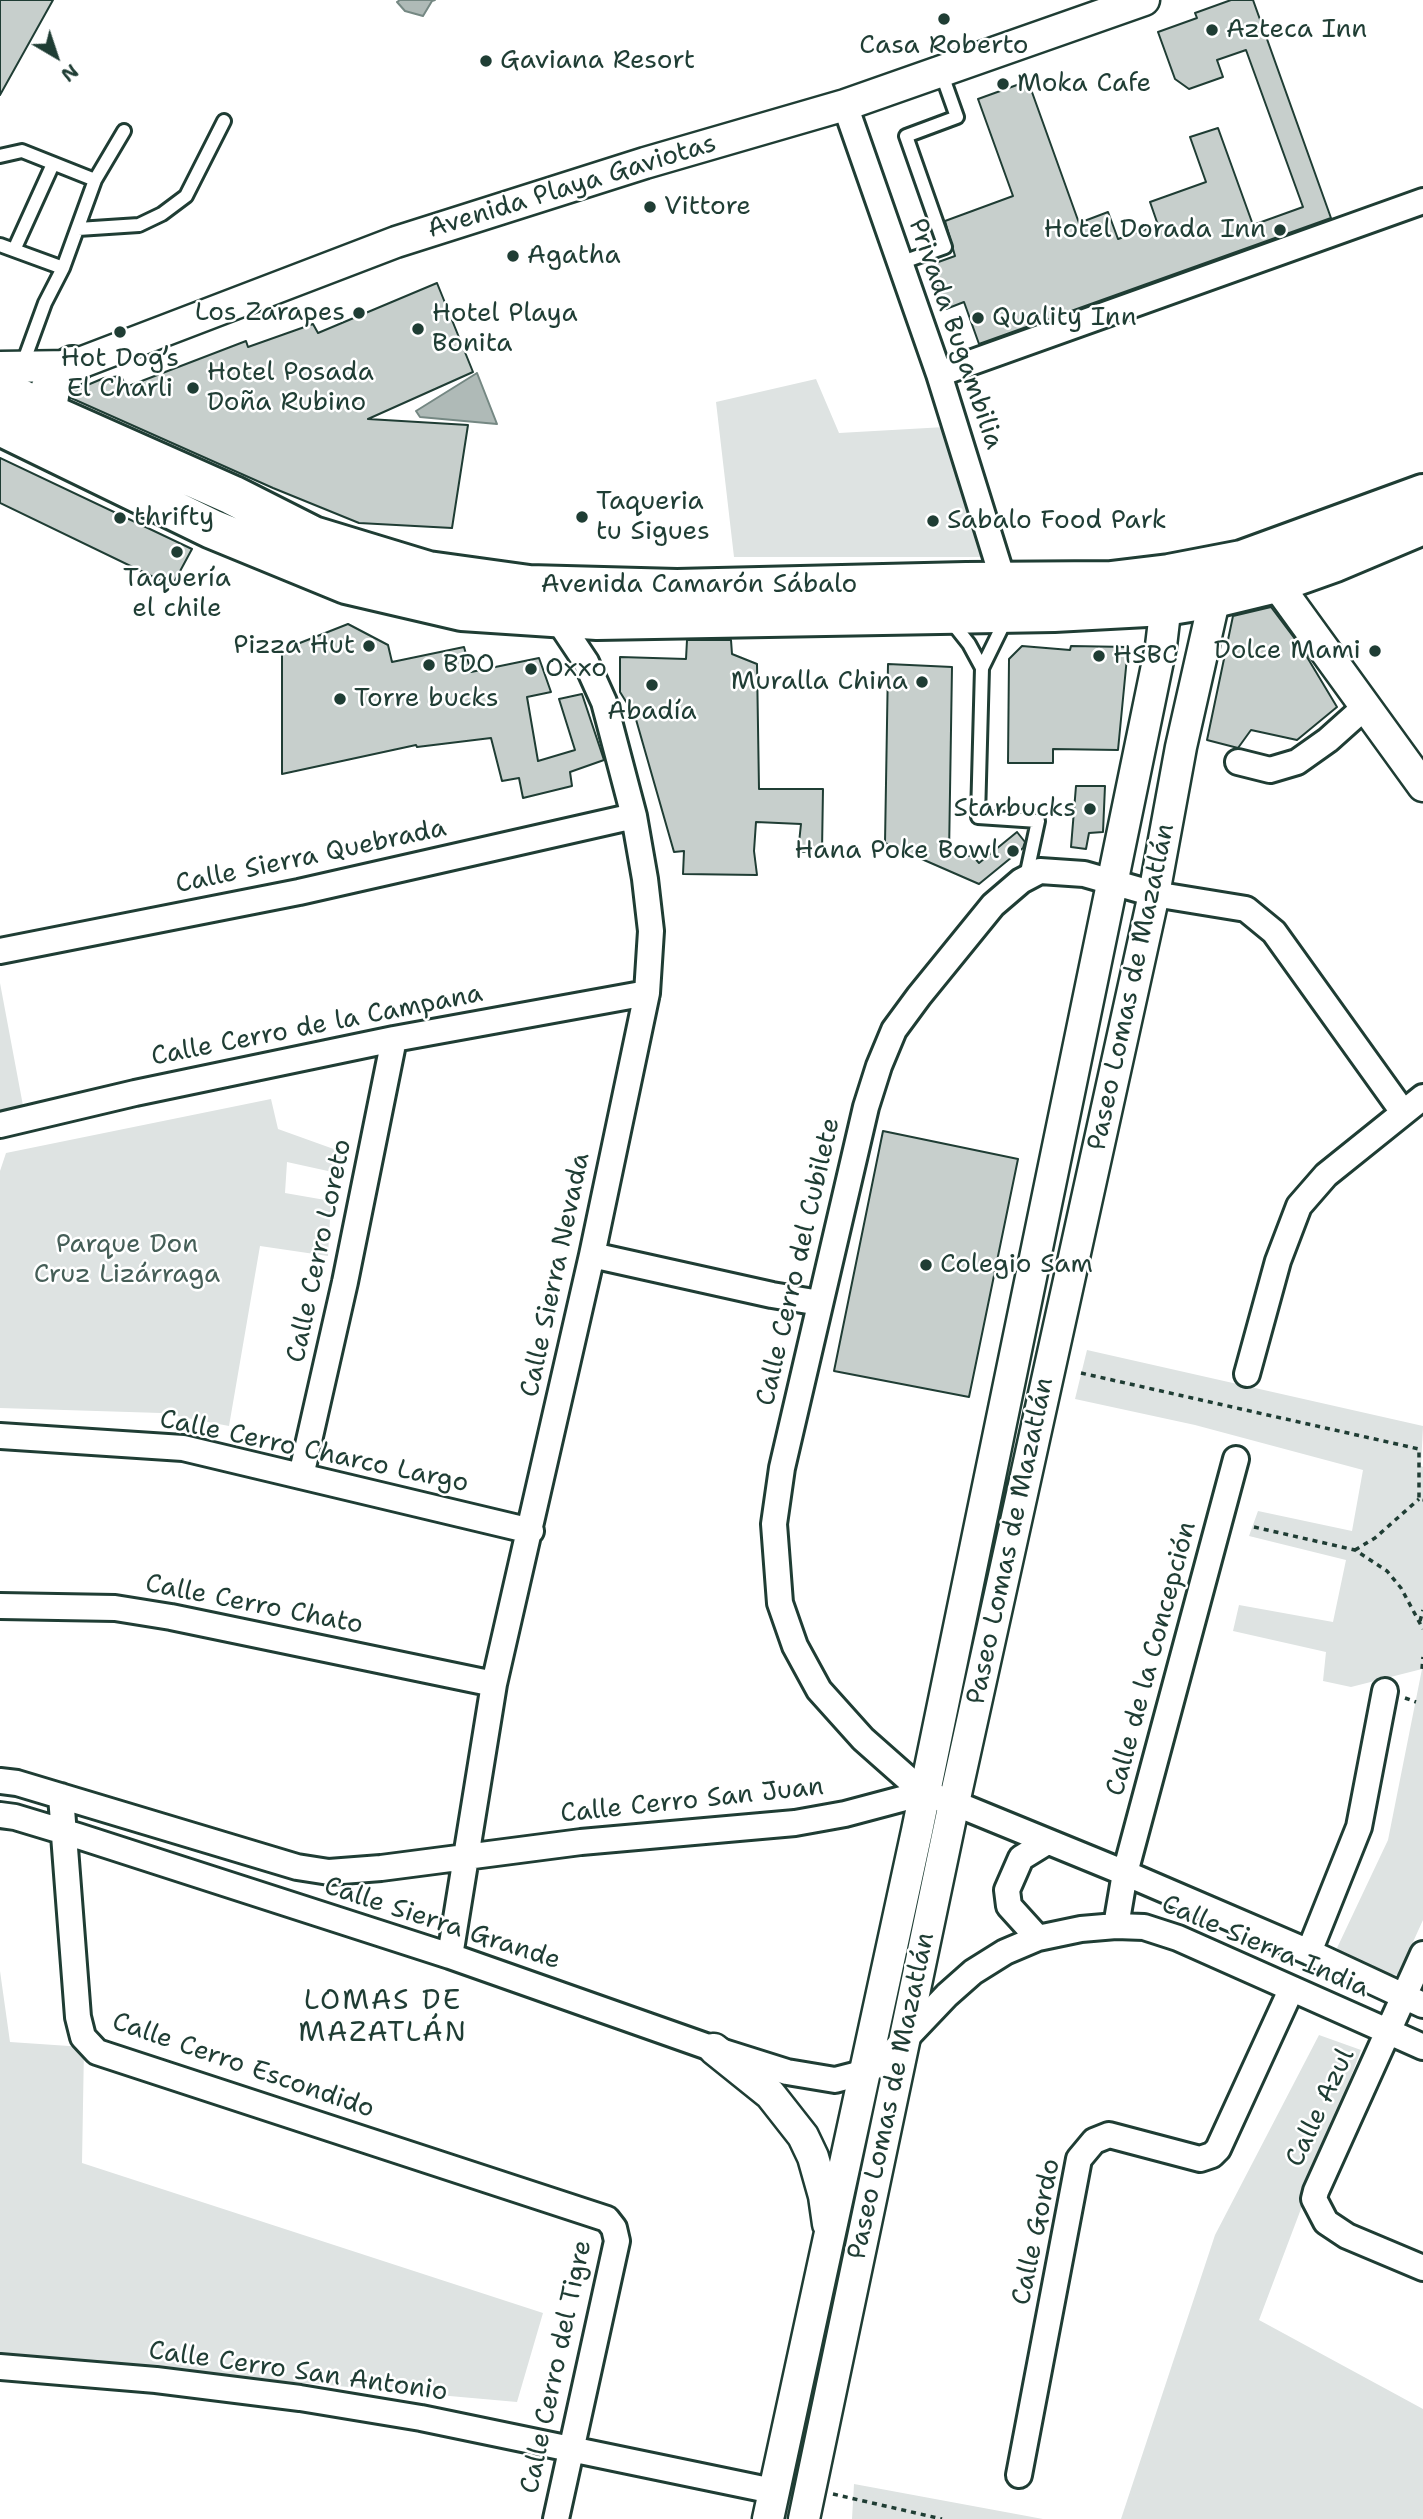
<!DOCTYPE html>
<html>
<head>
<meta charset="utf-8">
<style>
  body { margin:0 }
  #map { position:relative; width:1423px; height:2519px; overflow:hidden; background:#fff; font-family:"Shantell Sans",sans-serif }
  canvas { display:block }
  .north { position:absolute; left:21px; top:21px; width:70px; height:70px; -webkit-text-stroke:5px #fff; paint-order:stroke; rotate:141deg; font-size:19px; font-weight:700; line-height:28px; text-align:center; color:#1f3d34 }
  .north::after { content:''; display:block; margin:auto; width:24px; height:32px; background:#1f3d34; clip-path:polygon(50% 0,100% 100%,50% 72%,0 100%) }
</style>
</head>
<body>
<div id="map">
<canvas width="1423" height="2519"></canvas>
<div class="north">N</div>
</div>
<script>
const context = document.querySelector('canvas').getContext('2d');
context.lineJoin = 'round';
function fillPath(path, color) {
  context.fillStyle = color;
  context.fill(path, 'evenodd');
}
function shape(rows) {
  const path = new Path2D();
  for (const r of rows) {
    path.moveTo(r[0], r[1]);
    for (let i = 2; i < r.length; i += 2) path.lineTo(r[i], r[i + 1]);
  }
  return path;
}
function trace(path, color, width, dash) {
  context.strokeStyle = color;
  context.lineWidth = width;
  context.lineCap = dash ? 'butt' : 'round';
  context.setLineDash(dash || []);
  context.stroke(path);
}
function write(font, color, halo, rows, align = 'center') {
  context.font = font + ' "Shantell Sans",sans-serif';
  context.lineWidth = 5;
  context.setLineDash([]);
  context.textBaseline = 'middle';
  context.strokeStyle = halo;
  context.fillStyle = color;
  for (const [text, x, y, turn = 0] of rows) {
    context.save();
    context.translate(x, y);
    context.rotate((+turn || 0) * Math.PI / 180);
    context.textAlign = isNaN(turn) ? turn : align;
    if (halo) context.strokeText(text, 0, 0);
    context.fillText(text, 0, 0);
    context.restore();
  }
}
const green = shape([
  [816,379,839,433,945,427,984,557,734,557,716,402],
  [0,983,24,1111,0,1117],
  [271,1099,278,1129,342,1152,337,1173,287,1162,285,1193,331,1201,328,1256,260,1246,229,1426,161,1413,0,1408,0,1171,6,1153],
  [1087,1350,1423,1426,1421,1466,1423,1467,1423,1920,1398,1975,1376,1972,1346,1958,1337,1948,1388,1840,1422,1669,1351,1687,1323,1681,1326,1652,1233,1631,1239,1605,1333,1622,1346,1560,1249,1536,1258,1511,1352,1531,1363,1470,1195,1425,1075,1399],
  [0,1971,10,2042,84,2047,82,2163,543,2313,517,2402,0,2356],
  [1319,2035,1361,2050,1259,2320,1423,2409,1423,2519,1121,2519,1215,2235],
  [854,2484,1043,2519,852,2519]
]);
const water = shape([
  [400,0,435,0,432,1,423,16,405,11,397,2,400,0],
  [477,373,497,424,420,417,416,411,477,373]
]);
const building = shape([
  [0,0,53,0,0,95,0,0],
  [1231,0,1253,0,1331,218,979,344,964,302,946,309,930,265,955,256,945,221,1013,196,978,99,1028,81,1079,223,1108,212,1118,239,1158,225,1150,202,1206,182,1190,137,1218,128,1253,225,1303,207,1246,50,1217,60,1223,77,1189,89,1175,79,1158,32,1197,18,1195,13,1231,0],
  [437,283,473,372,368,419,468,425,452,528,359,523,273,488,71,398,78,389,104,378,121,376,126,387,246,341,248,347,313,324,318,333,437,283],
  [0,458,192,549,172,586,0,503,0,458],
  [1271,607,1301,647,1337,707,1297,740,1251,730,1238,748,1207,740,1233,616,1271,607],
  [348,624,388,645,392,662,464,647,471,672,539,658,551,692,527,697,538,761,575,750,559,699,582,694,604,760,570,772,572,786,523,798,519,778,502,781,491,738,417,747,416,745,282,774,282,650,348,624],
  [687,640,731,640,732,654,757,664,759,789,823,789,822,851,798,852,801,824,756,822,754,851,757,875,683,874,684,851,674,852,635,716,620,692,620,657,686,659,687,640],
  [1022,646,1070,650,1071,646,1128,647,1118,750,1053,749,1053,763,1008,763,1009,659,1022,646],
  [888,664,952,667,949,855,973,856,979,863,1017,832,1025,842,1023,848,979,884,885,843,888,664],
  [1076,786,1105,786,1103,832,1089,833,1086,849,1071,847,1076,786],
  [883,1131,1018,1159,969,1397,834,1371,883,1131]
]);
const path = shape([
  [1081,1373,1419,1449,1419,1499,1423,1500],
  [1254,1527,1355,1550,1387,1571,1401,1588,1423,1629],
  [1355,1550,1375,1538,1419,1499],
  [1420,1621,1423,1610],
  [1422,1669,1423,1657],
  [1405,1698,1416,1702],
  [833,2494,942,2519]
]);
const service = shape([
  [0,156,22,151,95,180],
  [78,229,139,225,162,214,186,196,224,121],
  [0,245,63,268],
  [14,250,53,164],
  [900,263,945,247,906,136,957,117,941,72],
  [22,366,45,303,63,268,95,180,124,131],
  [1006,619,982,668,978,817,1038,821,1026,877],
  [950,620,969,644,982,668]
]);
const minor = shape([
  [845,105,939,374,1004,583],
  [939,374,1423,201],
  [1238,762,1270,770,1297,762,1328,740,1366,706],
  [0,951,299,892,634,816],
  [1403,1112,1274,932,1246,909,1154,894,1084,874,1040,871,1021,881,993,905,919,996,894,1030,879,1066,866,1107,782,1468,774,1524,780,1603,795,1646,819,1690,863,1739,924,1793,954,1803,1125,1873,1309,1952,1423,2005],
  [0,1125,135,1093,394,1039,647,993],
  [592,1255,772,1295,820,1303],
  [1247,1374,1278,1261,1299,1206,1326,1175,1423,1097],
  [0,1436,183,1448,531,1531],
  [301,1476,345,1282,394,1039],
  [0,1606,115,1608,171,1617,494,1684],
  [0,1781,17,1783,297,1867,329,1872,381,1868,581,1842,795,1823,845,1814,924,1793],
  [61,1796,78,2017,83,2037,97,2052,607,2219,614,2228,617,2241,556,2519],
  [0,1815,15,1817,78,1836,450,1956,714,2049,787,2072,835,2080,866,2072,888,2057,947,1995,973,1972,1005,1952,1038,1938,1081,1929,1116,1926,1144,1927,1178,1938,1423,2047],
  [1116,1926,1125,1873,1236,1459],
  [1038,1938,1009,1906,1007,1890,1021,1858,1047,1842],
  [1309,1952,1359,1827,1385,1691],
  [1423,1954,1316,2191,1314,2199,1326,2222,1347,2236,1423,2268],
  [450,1956,494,1684,592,1255,647,993,651,931,645,879,634,816,604,702,586,662,556,617],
  [0,2367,156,2380,300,2398,421,2418,773,2491],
  [1019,2475,1079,2159,1094,2141,1109,2135,1200,2159,1212,2155,1218,2149,1291,1990]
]);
const tertiary = shape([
  [0,367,72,366,396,242,645,163,845,105,1144,0],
  [1276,583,1423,786],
  [714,2049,770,2094,803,2136,813,2157,824,2196,828,2224],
  [768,2519,917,1831,1161,646,1168,587],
  [804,2519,954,1803,1154,894,1181,747,1219,579]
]);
const primary = shape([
  [0,388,52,415,232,495,313,536,428,571,529,585,677,589,966,582,1111,581,1169,574,1242,560,1423,494],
  [52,415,48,402,50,390,56,379,72,366],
  [0,426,212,529,346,584,462,611,597,620,1054,612,1165,606,1214,598,1276,583,1335,562,1423,525]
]);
const markers = [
  [944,19,7,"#1f3d34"],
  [1212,30,7,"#1f3d34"],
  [486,61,7,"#1f3d34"],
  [1003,84,7,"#1f3d34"],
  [650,207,7,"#1f3d34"],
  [1280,230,7,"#1f3d34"],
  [513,256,7,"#1f3d34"],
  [359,313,7,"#1f3d34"],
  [978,318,7,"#1f3d34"],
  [418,329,7,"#1f3d34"],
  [120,332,7,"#1f3d34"],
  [193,388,7,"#1f3d34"],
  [582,517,7,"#1f3d34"],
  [120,518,7,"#1f3d34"],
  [933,521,7,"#1f3d34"],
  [177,552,7,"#1f3d34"],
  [369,646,7,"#1f3d34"],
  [1375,651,7,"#1f3d34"],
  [1099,656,7,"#1f3d34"],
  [429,665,7,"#1f3d34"],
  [531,669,7,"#1f3d34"],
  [922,682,7,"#1f3d34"],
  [652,685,7,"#1f3d34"],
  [340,699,7,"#1f3d34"],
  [1090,809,7,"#1f3d34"],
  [1013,851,7,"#1f3d34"],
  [926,1265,7,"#1f3d34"]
];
const poiNames = [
  ["Azteca Inn",1226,30],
  ["Casa Roberto",944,46,"center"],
  ["Gaviana Resort",500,61],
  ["Moka Cafe",1017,84],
  ["Vittore",664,207],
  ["Hotel Dorada Inn",1266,230,"right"],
  ["Agatha",527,256],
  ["Los Zarapes",345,313,"right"],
  ["Hotel Playa",432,314],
  ["Bonita",432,344],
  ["Quality Inn",992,318],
  ["Hot Dog’s",120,359,"center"],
  ["El Charli",120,389,"center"],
  ["Hotel Posada",207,373],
  ["Doña Rubino",207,403],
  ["Taqueria",596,502],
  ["tu Sigues",596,532],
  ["thrifty",134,518],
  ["Sabalo Food Park",947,521],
  ["Taquería",177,579,"center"],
  ["el chile",177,609,"center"],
  ["Pizza Hut",355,646,"right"],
  ["Dolce Mami",1361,651,"right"],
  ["HSBC",1113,656],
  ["BDO",443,665],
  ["Oxxo",545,669],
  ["Muralla China",908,682,"right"],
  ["Torre bucks",354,699],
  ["Abadía",652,712,"center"],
  ["Starbucks",1076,809,"right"],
  ["Hana Poke Bowl",999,851,"right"],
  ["Colegio Sam",940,1265]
];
const streetNames = [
  ["Avenida Playa Gaviotas",572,187,-17],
  ["Privada Bugambilia",955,334,71],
  ["Avenida Camarón Sábalo",699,585],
  ["Calle Sierra Quebrada",311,857,-12],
  ["Paseo Lomas de Mazatlán",1132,987,-78],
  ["Calle Cerro de la Campana",317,1026,-11],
  ["Calle Cerro Loreto",320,1251,-78],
  ["Calle Cerro del Cubilete",799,1262,-77],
  ["Calle Sierra Nevada",556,1275,-78],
  ["Calle Cerro Charco Largo",314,1452,12],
  ["Paseo Lomas de Mazatlán",1011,1541,-78],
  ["Calle Cerro Chato",254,1605,11],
  ["Calle de la Concepción",1152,1659,-75],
  ["Calle Cerro San Juan",692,1801,-6],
  ["Calle Sierra Grande",442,1924,18],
  ["Calle Sierra India",1265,1947,23],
  ["Calle Cerro Escondido",243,2066,19],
  ["Paseo Lomas de Mazatlán",892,2096,-78],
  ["Calle Azul",1321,2108,-65],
  ["Calle Gordo",1037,2232,-78],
  ["Calle Cerro del Tigre",557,2367,-78],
  ["Calle Cerro San Antonio",298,2372,8]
];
const parkNames = [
  ["Parque Don",127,1245],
  ["Cruz Lizárraga",127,1275]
];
const neighbourhoodNames = [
  ["LOMAS DE",383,2002],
  ["MAZATLÁN",383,2034]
];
fillPath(green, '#dee3e2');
fillPath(water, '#afbab7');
trace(water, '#758883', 2);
fillPath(building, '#c7cfcc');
trace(building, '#1f3d34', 2);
trace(service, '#1f3d34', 18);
trace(minor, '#1f3d34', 30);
trace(tertiary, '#1f3d34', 35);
trace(primary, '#1f3d34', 44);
trace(path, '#1f3d34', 3.5, [5, 5]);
trace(service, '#fff', 12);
trace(minor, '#fff', 24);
trace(tertiary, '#fff', 30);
trace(primary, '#fff', 38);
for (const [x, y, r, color] of markers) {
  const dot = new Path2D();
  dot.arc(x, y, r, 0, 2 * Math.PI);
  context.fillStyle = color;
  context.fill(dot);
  trace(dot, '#fff', 2.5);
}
write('26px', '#1f3d34', '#fff', poiNames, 'left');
write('26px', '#1f3d34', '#fff', streetNames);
write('26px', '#455e57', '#fff', parkNames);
context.letterSpacing = '2px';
write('28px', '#1f3d34', '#fff', neighbourhoodNames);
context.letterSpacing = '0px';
</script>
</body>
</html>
